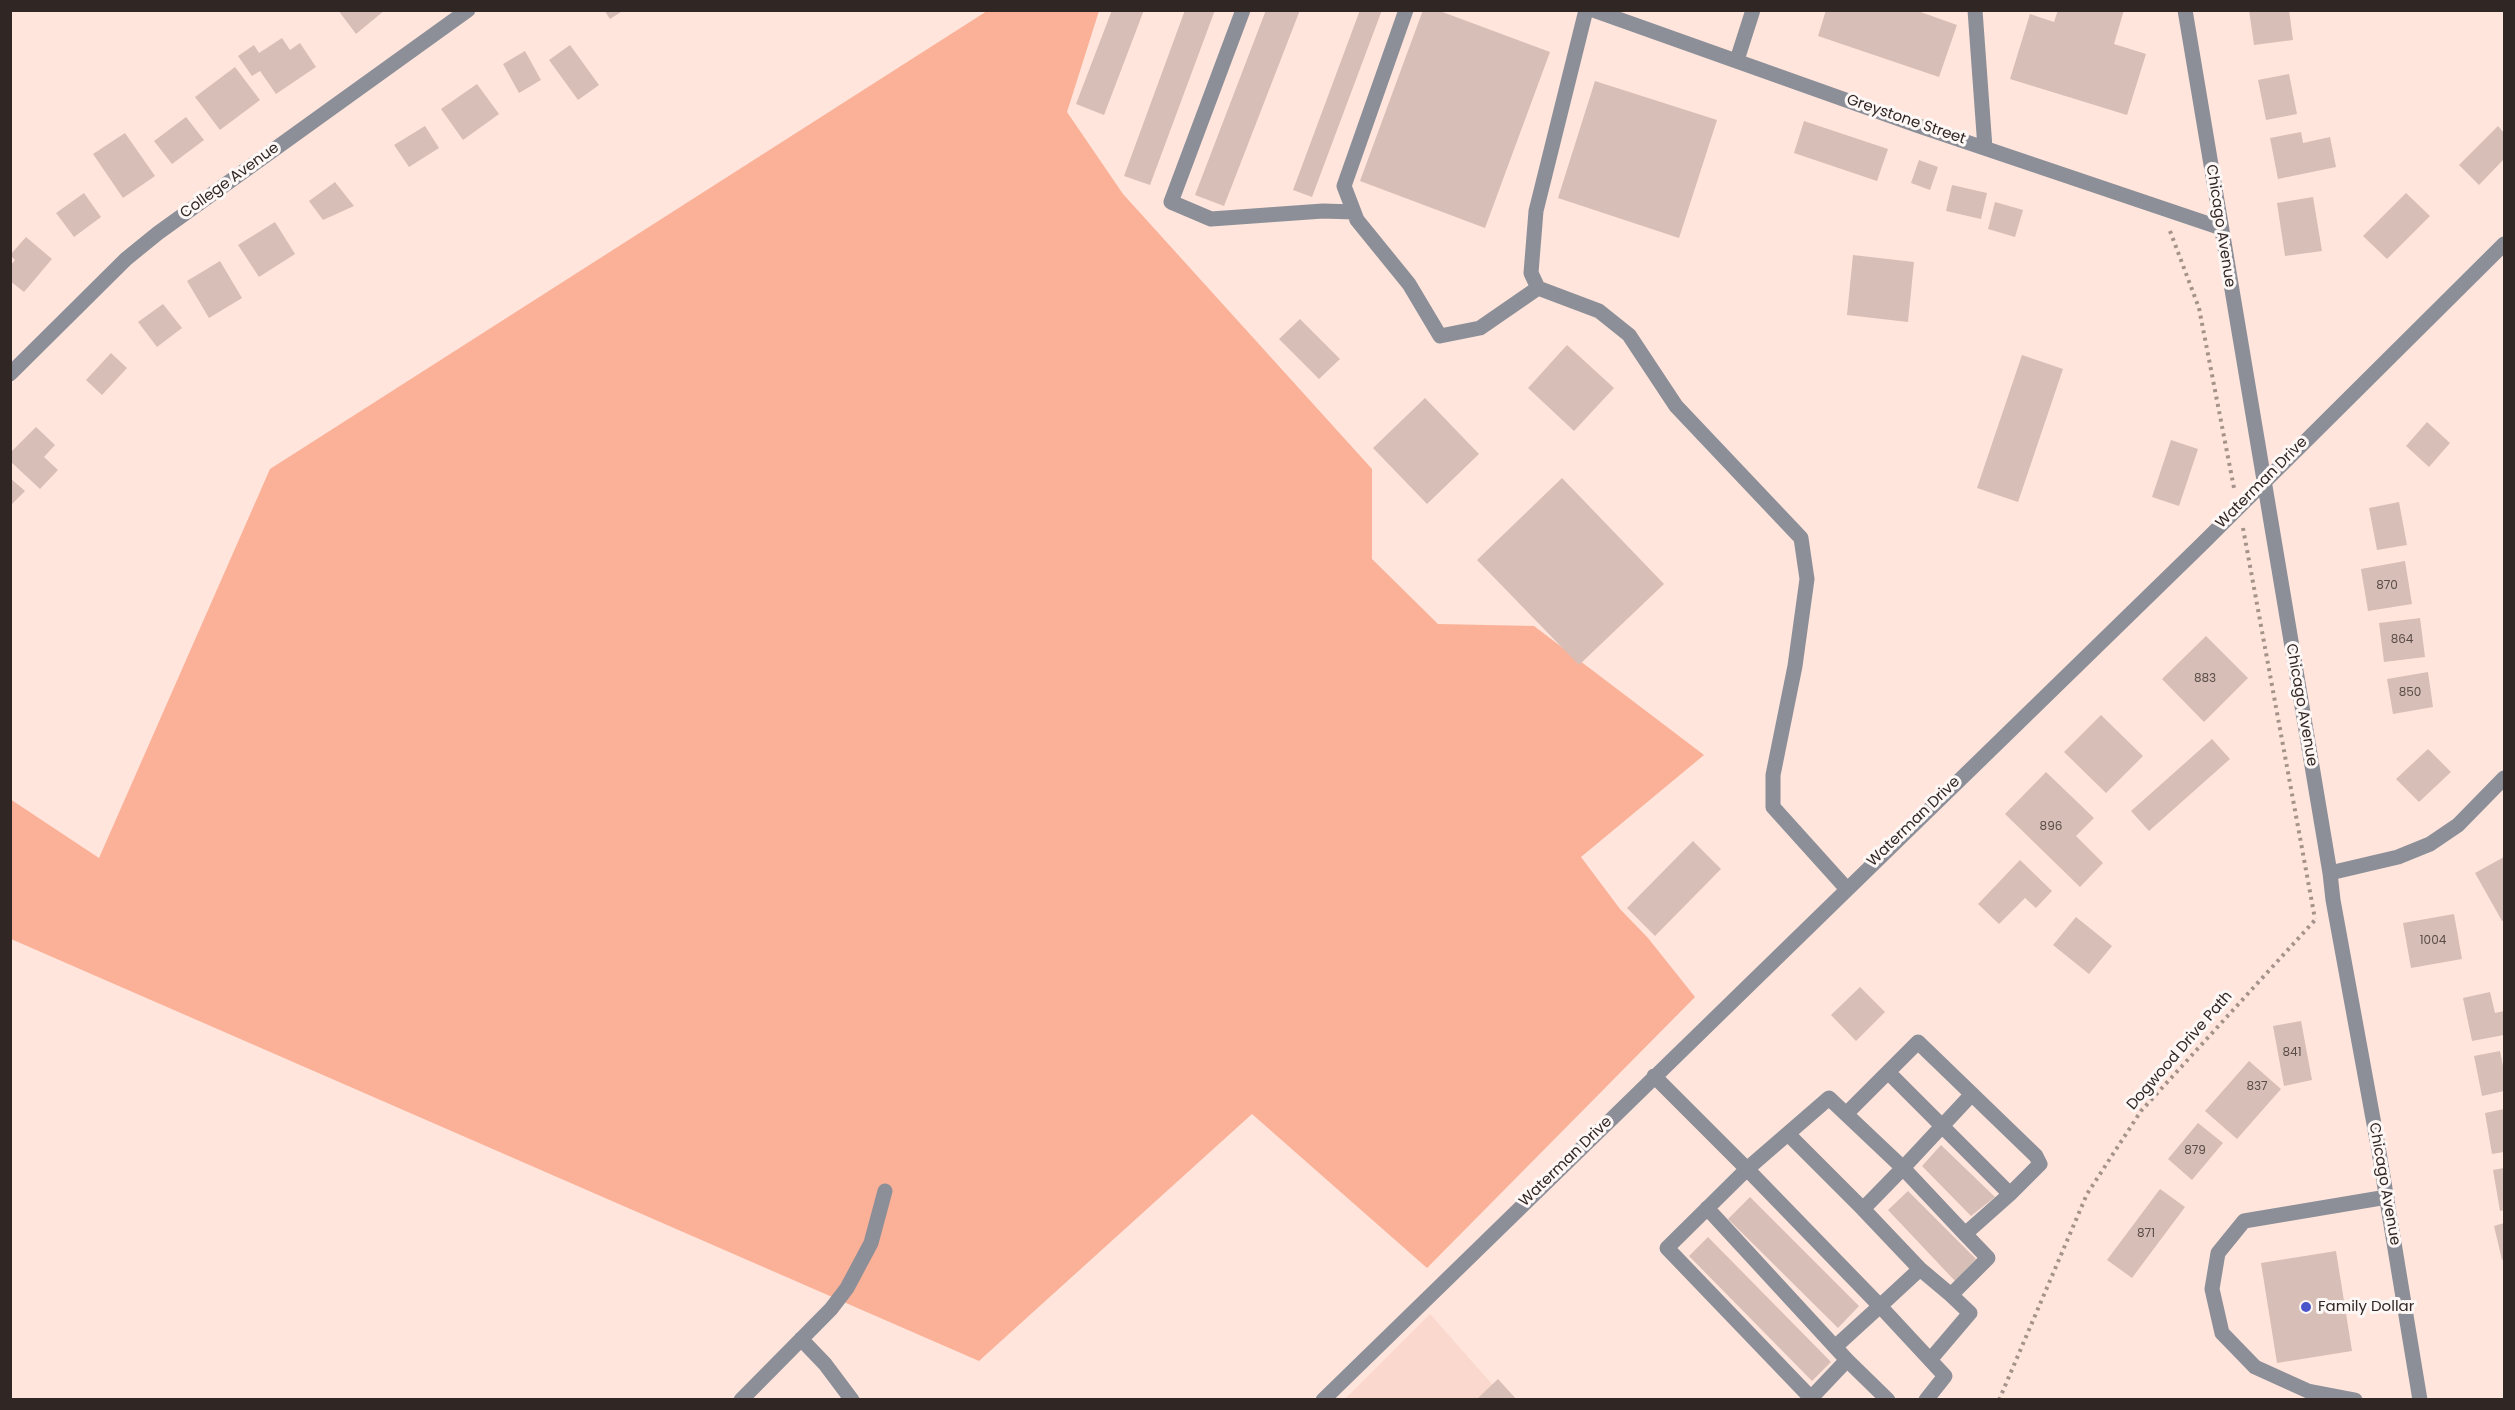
<!DOCTYPE html>
<html>
<head>
<meta charset="utf-8">
<style>
  body { margin:0 }
  #map { position:relative; width:2515px; height:1410px; overflow:hidden; background:#ffe5dc; font-family:Poppins,sans-serif }
  canvas { display:block }
  .frame { position:absolute; inset:0; border:12px solid #302724; pointer-events:none }
</style>
</head>
<body>
<div id="map">
<canvas width="2515" height="1410"></canvas>
<div class="frame"></div>
</div>
<script>
const context = document.querySelector('canvas').getContext('2d');
context.lineJoin = 'round';
function fillPath(path, color) {
  context.fillStyle = color;
  context.fill(path, 'evenodd');
}
function shape(rows) {
  const path = new Path2D();
  for (const r of rows) {
    path.moveTo(r[0], r[1]);
    for (let i = 2; i < r.length; i += 2) path.lineTo(r[i], r[i + 1]);
  }
  return path;
}
function trace(path, color, width, dash) {
  context.strokeStyle = color;
  context.lineWidth = width;
  context.lineCap = dash ? 'butt' : 'round';
  context.setLineDash(dash || []);
  context.stroke(path);
}
function write(font, color, halo, rows, align = 'center') {
  context.font = font + ' Poppins,sans-serif';
  context.lineWidth = 6;
  context.setLineDash([]);
  context.textBaseline = 'middle';
  context.strokeStyle = halo;
  context.fillStyle = color;
  for (const [text, x, y, turn = 0] of rows) {
    context.save();
    context.translate(x, y);
    context.rotate((+turn || 0) * Math.PI / 180);
    context.textAlign = isNaN(turn) ? turn : align;
    if (halo) context.strokeText(text, 0, 0);
    context.fillText(text, 0, 0);
    context.restore();
  }
}
const built = shape([
  [1430,1314,1505,1399,1344,1400]
]);
const green = shape([
  [987,11,1099,11,1067,112,1123,194,1372,469,1372,559,1438,624,1534,626,1704,755,1581,857,1620,909,1648,938,1695,997,1427,1268,1252,1114,979,1361,11,939,10,799,99,858,270,469]
]);
const building = shape([
  [338,10,385,10,356,34],
  [604,10,624,10,610,19],
  [1112,10,1144,10,1104,115,1076,104],
  [1185,10,1215,10,1150,185,1124,176],
  [1266,10,1300,10,1224,206,1195,195],
  [1360,10,1382,10,1312,197,1293,190],
  [1423,10,1437,10,1550,52,1485,228,1360,181],
  [1826,10,1915,10,1957,25,1939,77,1818,36],
  [2058,10,2124,10,2114,44,2146,54,2127,115,2010,79,2030,14,2054,22],
  [2249,10,2289,10,2293,40,2254,45],
  [282,38,290,50,300,43,316,67,276,94,260,71,252,76,238,56,254,45,259,53],
  [570,45,599,85,578,100,549,60],
  [525,51,541,80,519,93,503,64],
  [235,67,260,100,220,130,195,97],
  [2289,74,2297,114,2266,120,2258,80],
  [1595,81,1717,120,1679,238,1558,198],
  [477,84,499,114,463,140,441,109],
  [186,117,204,140,172,164,154,141],
  [1804,121,1888,149,1877,181,1794,153],
  [425,126,439,148,409,167,394,145],
  [2498,126,2504,133,2504,159,2479,185,2459,165],
  [2301,132,2303,143,2330,137,2336,167,2278,179,2270,138],
  [125,133,155,176,123,198,93,154],
  [1919,160,1938,167,1930,190,1911,183],
  [335,182,354,206,323,220,309,201],
  [1952,185,1987,193,1981,219,1946,211],
  [84,193,101,217,74,237,56,213],
  [2406,193,2430,216,2387,259,2363,236],
  [2313,197,2322,251,2285,256,2277,203],
  [1995,202,2023,210,2015,237,1988,229],
  [275,222,295,254,259,277,238,245],
  [26,237,52,259,24,292,10,281,10,266,15,260,10,255],
  [1853,255,1914,262,1908,322,1847,315],
  [220,261,242,298,209,318,187,281],
  [163,304,182,328,157,347,138,322],
  [1300,319,1340,359,1319,379,1279,339],
  [1567,345,1614,388,1574,431,1528,388],
  [111,353,127,368,102,395,86,380],
  [2022,355,2063,369,2018,502,1977,488],
  [1425,398,1479,454,1427,504,1373,448],
  [2427,422,2450,443,2429,467,2406,446],
  [36,427,55,445,44,457,58,470,40,489,10,461,10,453],
  [2171,440,2198,449,2179,506,2152,497],
  [10,478,25,491,10,506],
  [1562,478,1664,584,1579,665,1477,560],
  [2399,502,2407,545,2377,550,2369,508],
  [2405,561,2412,604,2368,611,2361,569],
  [2420,618,2425,657,2384,662,2379,623],
  [2206,636,2248,678,2204,722,2162,679],
  [2428,672,2433,707,2393,714,2387,679],
  [2101,715,2143,756,2106,793,2064,752],
  [2212,739,2230,759,2149,831,2131,811],
  [2428,749,2451,772,2419,802,2396,779],
  [2046,772,2094,818,2076,836,2103,863,2080,887,2005,814],
  [1693,841,1721,869,1655,936,1627,908],
  [2504,857,2504,920,2502,921,2475,873],
  [2020,860,2052,891,2036,908,2025,898,1999,924,1978,904],
  [2454,914,2462,959,2411,968,2403,923],
  [2076,917,2112,946,2089,974,2053,945],
  [1860,987,1885,1012,1856,1041,1831,1015],
  [2490,992,2495,1013,2504,1011,2504,1035,2472,1041,2463,998],
  [2301,1021,2312,1080,2284,1086,2273,1026],
  [2500,1051,2504,1071,2504,1091,2482,1096,2474,1056],
  [2249,1061,2281,1089,2237,1139,2205,1111],
  [2504,1109,2504,1152,2492,1154,2485,1113],
  [2198,1123,2223,1143,2192,1180,2168,1159],
  [1941,1145,1995,1197,1971,1216,1922,1166],
  [2504,1168,2504,1210,2500,1211,2493,1170],
  [2160,1189,2185,1207,2132,1278,2107,1260],
  [1908,1191,1976,1259,1955,1281,1888,1210],
  [1750,1197,1859,1306,1838,1328,1728,1219],
  [2504,1223,2504,1259,2502,1260,2494,1226],
  [1708,1237,1831,1362,1812,1381,1689,1256],
  [2336,1251,2352,1351,2277,1363,2261,1263],
  [1498,1379,1517,1400,1476,1400]
]);
const path = shape([
  [2170,231,2199,308,2234,488],
  [2243,528,2315,919],
  [1999,1400,2087,1194,2141,1111,2316,919]
]);
const minor = shape([
  [1243,10,1171,202,1211,219,1323,211,1354,212],
  [1406,10,1344,186,1357,220,1409,284,1440,336,1480,328,1538,288],
  [1586,10,1536,211,1531,273,1538,288,1599,311,1629,335,1676,406,1801,538,1807,579,1795,666,1773,775,1773,807,1846,888],
  [1593,10,1916,125,2221,228],
  [1975,10,1985,148],
  [2185,10,2330,873,2333,900,2378,1146,2420,1400],
  [1737,60,1753,10],
  [10,374,126,259,158,233,468,10],
  [2330,873,2398,857,2430,844,2458,825,2504,778],
  [1888,1072,1918,1042,2036,1156,2040,1164,2010,1194],
  [1654,1076,1747,1169,1667,1248,1811,1398,1847,1360],
  [1846,1114,1888,1072,2010,1194,1965,1234,1988,1258,1951,1295,1920,1269],
  [1789,1135,1863,1209,1903,1168,1829,1098,1747,1169,1880,1306,1920,1269,1863,1209],
  [1707,1208,1847,1360,1888,1400],
  [1965,1234,1903,1168,1972,1094],
  [801,1339,825,1364,852,1400],
  [1835,1347,1880,1306,1945,1376,1926,1400],
  [1930,1360,1970,1313,1951,1295],
  [741,1400,831,1309,847,1288,871,1243,885,1191],
  [1323,1400,2203,543,2504,244],
  [2355,1400,2308,1391,2255,1367,2222,1333,2212,1289,2218,1253,2244,1221,2387,1197]
]);
const markers = [
  [2306,1307,6,"#4b55ca"]
];
const numberNames = [
  ["870",2387,586],
  ["864",2402,640],
  ["883",2205,679],
  ["850",2410,693],
  ["896",2051,827],
  ["1004",2433,941],
  ["841",2292,1053],
  ["837",2257,1087],
  ["879",2195,1151],
  ["871",2146,1234]
];
const streetNames = [
  ["Greystone Street",1906,120,19],
  ["College Avenue",230,181,-36],
  ["Chicago Avenue",2220,226,81],
  ["Waterman Drive",2262,483,-45],
  ["Chicago Avenue",2301,705,80],
  ["Waterman Drive",1914,822,-44],
  ["Dogwood Drive Path",2180,1051,-49],
  ["Waterman Drive",1566,1162,-44],
  ["Chicago Avenue",2384,1184,80]
];
const poiNames = [
  ["Family Dollar",2318,1307]
];
fillPath(built, '#fad8cd');
fillPath(green, '#fbb198');
fillPath(building, '#d7beb6');
trace(path, '#a4928b', 4, [3, 4.5]);
trace(minor, '#8c8f98', 15);
for (const [x, y, r, color] of markers) {
  const dot = new Path2D();
  dot.arc(x, y, r, 0, 2 * Math.PI);
  context.fillStyle = color;
  context.fill(dot);
  trace(dot, '#fdf7f6', 2);
}
write('12px', '#5a4d48', null, numberNames);
write('15px', '#302724', '#fdf7f6', streetNames);
write('15px', '#302724', '#fdf7f6', poiNames, 'left');
</script>
</body>
</html>
